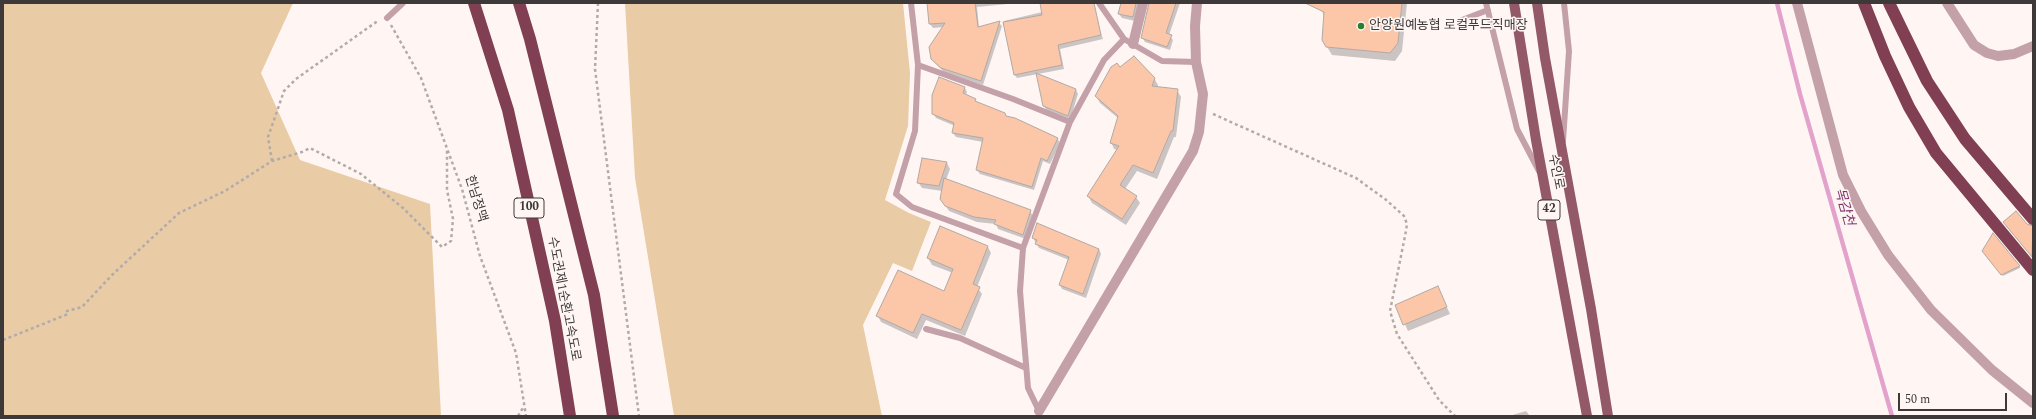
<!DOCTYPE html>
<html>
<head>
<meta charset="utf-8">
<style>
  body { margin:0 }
  #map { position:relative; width:2036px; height:419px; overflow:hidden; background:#fff6f4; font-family:Spectral,serif }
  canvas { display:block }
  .frame { position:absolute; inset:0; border:4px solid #3d3939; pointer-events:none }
  .scale { position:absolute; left:1898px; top:393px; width:109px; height:18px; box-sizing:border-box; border:2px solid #3d3939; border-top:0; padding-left:5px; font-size:12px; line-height:14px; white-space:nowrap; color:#3d3939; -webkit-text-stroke:3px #fff6f4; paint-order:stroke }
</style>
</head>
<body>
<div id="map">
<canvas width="2036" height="419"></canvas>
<div class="frame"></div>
<div class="scale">50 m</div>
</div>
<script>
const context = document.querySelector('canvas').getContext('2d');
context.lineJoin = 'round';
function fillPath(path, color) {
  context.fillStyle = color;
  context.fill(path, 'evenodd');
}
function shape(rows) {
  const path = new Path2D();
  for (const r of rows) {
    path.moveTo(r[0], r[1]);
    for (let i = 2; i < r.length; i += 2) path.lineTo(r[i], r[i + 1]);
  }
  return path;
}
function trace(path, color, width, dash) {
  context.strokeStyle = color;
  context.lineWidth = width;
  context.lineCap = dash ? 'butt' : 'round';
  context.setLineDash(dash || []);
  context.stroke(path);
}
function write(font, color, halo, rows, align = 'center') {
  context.font = font + ' Spectral,"Noto Sans KR",serif';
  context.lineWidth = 3;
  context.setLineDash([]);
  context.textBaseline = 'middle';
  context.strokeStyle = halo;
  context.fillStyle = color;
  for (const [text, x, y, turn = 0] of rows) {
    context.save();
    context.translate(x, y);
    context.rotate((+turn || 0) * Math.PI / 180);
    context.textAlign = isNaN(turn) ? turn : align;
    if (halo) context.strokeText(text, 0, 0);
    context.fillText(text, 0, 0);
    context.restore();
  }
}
const green = shape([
  [3,3,293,3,261,73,300,160,430,204,441,416,3,416],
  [625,3,903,3,910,73,908,126,885,200,909,213,931,222,912,271,893,263,863,325,882,416,674,416,635,178]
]);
const shadow = shape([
  [928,3,1018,3,977,7,979,28,999,23,1002,26,983,85,944,72,935,63,932,58,944,27,933,28,930,24],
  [1122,3,1140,3,1135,21,1122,18,1119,14],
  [1150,3,1180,3,1169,35,1173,40,1170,50,1145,42,1142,37],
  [1318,3,1407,3,1402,51,1395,61,1332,55,1327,47,1325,18],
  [1072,5,1097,22,1103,39,1060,49,1064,69,1017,78,1014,74,1004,21],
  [1120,69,1154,78,1158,85,1157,88,1177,90,1181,97,1176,137,1174,137,1157,179,1137,171,1125,189,1136,197,1140,203,1126,225,1092,203,1088,196,1118,150,1114,149,1111,142,1118,118,1100,103,1096,96],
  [965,88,967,92,965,96,977,103,1057,138,1060,143,1050,164,1043,161,1034,190,980,174,977,170,983,142,956,137,953,133,955,126,936,118,933,113],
  [1076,90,1078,94,1070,120,1047,111,1044,106],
  [922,159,947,163,950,169,946,180,1030,211,1033,216,1026,239,998,229,996,224,977,222,949,211,941,199,942,191,922,188,918,182],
  [2016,212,2030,227,2033,226,2033,258,2004,222],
  [940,227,988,247,991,253,977,287,982,294,965,336,926,320,917,339,881,322,878,316,945,292,953,273,932,265,928,258],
  [1033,238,1099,249,1101,254,1086,298,1062,289,1060,285,1069,260,1039,248],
  [1984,253,2019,266,2020,268,2003,276],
  [1438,288,1450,314,1408,331,1396,305],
  [1526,411,1530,416,1509,416]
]);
const stream = shape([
  [1777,3,1800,94,1892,416]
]);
const building = shape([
  [927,3,975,3,978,27,1000,21,981,81,941,68,931,59,929,47,945,23,929,24,927,3],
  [1040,3,1094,3,1101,35,1058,45,1062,65,1014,75,1003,22,1042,15,1040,3],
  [1121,3,1136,3,1133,17,1118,14,1121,3],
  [1149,3,1176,3,1166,33,1172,35,1167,47,1141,38,1149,3],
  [1305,3,1402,3,1398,43,1390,53,1326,47,1322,40,1324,12,1305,3],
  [1134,56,1155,78,1152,86,1178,89,1173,131,1171,131,1153,173,1133,165,1120,185,1137,196,1122,219,1087,196,1119,146,1110,143,1118,116,1095,96,1111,67,1117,63,1120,67,1134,56],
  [1036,73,1076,89,1068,116,1043,106,1036,73],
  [939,77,965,87,963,93,976,99,975,101,1005,113,1006,116,1015,118,1058,138,1047,161,1041,158,1032,187,976,170,983,138,952,133,954,123,932,114,932,95,939,77],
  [922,158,947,162,939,186,917,183,922,158],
  [944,178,1031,210,1023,235,994,224,996,220,974,217,945,206,940,199,944,178],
  [2016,211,2027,224,2033,226,2032,257,2003,222,2016,211],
  [1037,223,1099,249,1083,294,1059,285,1069,257,1035,244,1037,240,1032,238,1037,223],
  [940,226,988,246,973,284,980,287,961,330,922,314,913,333,876,316,898,270,944,291,953,269,927,258,940,226],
  [1993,233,2020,266,2001,275,1982,251,1993,233],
  [1438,286,1447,307,1403,325,1395,305,1438,286]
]);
const path = shape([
  [598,3,595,69,639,416],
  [391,25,421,78,462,189,480,256,516,353,526,416],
  [1213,114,1356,178,1385,199,1404,216,1407,224,1406,231,1390,311,1397,334,1439,400,1455,416],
  [272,161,268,137,284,91,296,79,379,20],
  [3,340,68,314,67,311,82,307,112,275,179,213,225,191,272,161,302,152,310,148,361,174,403,208,442,247,451,241,453,219,447,190,447,149],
  [518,416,524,406]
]);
const service = shape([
  [911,3,918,65,915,131,896,194,912,207,1023,248],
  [1099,3,1124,39,1162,61,1196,62],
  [1486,3,1517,129,1539,171],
  [387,18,403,3],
  [1462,20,1488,10],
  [918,65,1013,99,1070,122],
  [1563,141,1569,51,1564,3],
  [926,329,960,338,1026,368],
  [1039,416,1039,411,1028,388,1020,291,1023,248,1070,122,1104,60,1124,39]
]);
const minor = shape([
  [1797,3,1843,175,1861,211,1888,255,1931,310,1992,370,2033,403],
  [1947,3,1974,45,1987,53,1998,56,2014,54,2033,46],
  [1133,44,1143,3],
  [1039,411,1193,151,1199,132,1203,94,1196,62,1195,26,1197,3]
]);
const primary = shape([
  [1514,3,1536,140,1587,416],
  [1537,3,1545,58,1591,309,1608,416]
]);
const motorway = shape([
  [474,3,508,110,555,321,570,416],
  [519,3,530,39,594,295,613,416],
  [1864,3,1885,56,1909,107,1936,153,2033,270],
  [1889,3,1927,81,1965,139,2033,219]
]);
const markers = [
  [1361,26,4,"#297f2d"]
];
const shields = [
  [529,208,30],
  [1549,210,22]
];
const shieldNames = [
  ["100",529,208],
  ["42",1549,210]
];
const poiNames = [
  ["안양원예농협 로컬푸드직매장",1369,26]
];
const streetNames = [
  ["수인로",1555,172,79],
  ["한남정맥",475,199,73],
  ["수도권제1순환고속도로",563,299,79]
];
const waterNames = [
  ["목감천",1843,207,74]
];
fillPath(green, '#e9cba5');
fillPath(shadow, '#0003');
trace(stream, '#e2a2cc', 4.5);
fillPath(building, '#fcc6a8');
trace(building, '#b0a9a5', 1);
trace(path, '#b2abaa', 2.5, [3, 3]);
trace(service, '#c4a1a9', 6);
trace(minor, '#c4a1a9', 10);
trace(primary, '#935968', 10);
trace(motorway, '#803f52', 12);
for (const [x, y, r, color] of markers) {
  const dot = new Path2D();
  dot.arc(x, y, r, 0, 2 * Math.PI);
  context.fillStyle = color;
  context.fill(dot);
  trace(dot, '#fff6f4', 1.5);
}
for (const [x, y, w] of shields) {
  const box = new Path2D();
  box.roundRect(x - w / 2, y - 10, w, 20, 3);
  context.fillStyle = '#fff6f4';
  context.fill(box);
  trace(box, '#3d3939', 1);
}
write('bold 12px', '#3d3939', null, shieldNames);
write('13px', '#3d3939', '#fff6f4', poiNames, 'left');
write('13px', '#3d3939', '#fff6f4', streetNames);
write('italic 14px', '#7f356a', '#fff6f4', waterNames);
</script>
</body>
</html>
